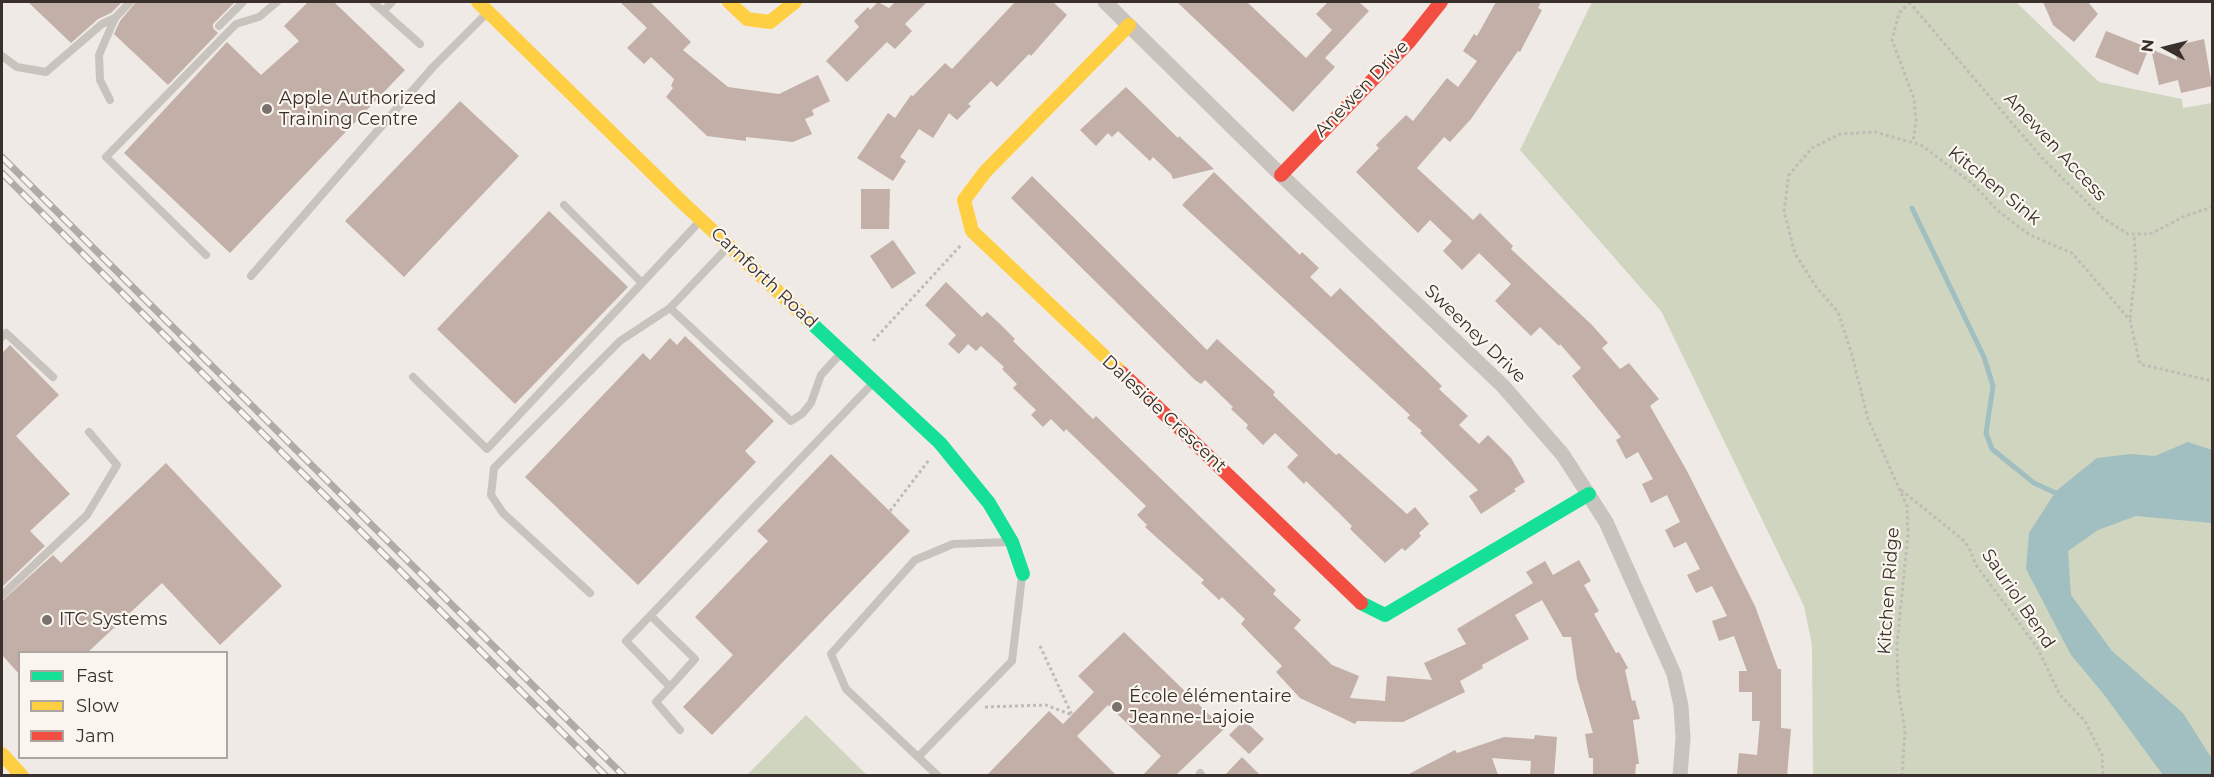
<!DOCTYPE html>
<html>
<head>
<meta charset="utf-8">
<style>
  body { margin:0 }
  #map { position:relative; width:2214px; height:777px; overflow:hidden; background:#efeae5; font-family:Montserrat,sans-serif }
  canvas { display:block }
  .frame { position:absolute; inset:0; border:3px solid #3a302b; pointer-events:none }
  .legend { position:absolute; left:18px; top:651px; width:210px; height:108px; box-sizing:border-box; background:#faf5ee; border:2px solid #ada6a0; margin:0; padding:8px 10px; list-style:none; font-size:18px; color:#3a302b }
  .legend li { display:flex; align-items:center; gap:12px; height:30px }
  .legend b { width:30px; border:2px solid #ada6a0 }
  .north { position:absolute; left:2136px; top:18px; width:60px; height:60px; -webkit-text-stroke:4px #faf5ee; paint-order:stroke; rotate:277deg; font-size:16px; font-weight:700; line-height:24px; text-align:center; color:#3a302b }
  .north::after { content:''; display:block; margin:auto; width:21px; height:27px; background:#3a302b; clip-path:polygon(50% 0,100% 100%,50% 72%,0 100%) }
</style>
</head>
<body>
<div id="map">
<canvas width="2214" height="777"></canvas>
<div class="frame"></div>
<ul class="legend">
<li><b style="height:8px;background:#16e098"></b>Fast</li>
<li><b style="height:8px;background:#ffcf43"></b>Slow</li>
<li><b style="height:8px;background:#f24e42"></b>Jam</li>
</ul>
<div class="north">N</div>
</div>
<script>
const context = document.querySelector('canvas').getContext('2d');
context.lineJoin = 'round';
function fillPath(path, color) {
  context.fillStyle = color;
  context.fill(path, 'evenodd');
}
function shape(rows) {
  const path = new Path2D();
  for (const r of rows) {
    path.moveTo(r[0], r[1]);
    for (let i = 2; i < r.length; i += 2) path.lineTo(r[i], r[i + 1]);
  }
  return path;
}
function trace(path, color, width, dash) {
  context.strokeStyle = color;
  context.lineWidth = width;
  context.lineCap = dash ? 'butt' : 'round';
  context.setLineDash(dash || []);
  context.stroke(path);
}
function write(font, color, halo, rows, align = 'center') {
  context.font = font + ' Montserrat,sans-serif';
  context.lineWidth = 4.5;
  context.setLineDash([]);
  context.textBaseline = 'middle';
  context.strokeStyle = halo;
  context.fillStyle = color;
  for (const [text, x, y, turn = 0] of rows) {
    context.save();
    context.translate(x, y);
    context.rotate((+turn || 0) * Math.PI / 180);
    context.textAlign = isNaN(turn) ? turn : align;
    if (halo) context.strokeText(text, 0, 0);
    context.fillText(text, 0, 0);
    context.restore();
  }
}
const green = shape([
  [1592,2,2016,2,2099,82,2182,99,2183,108,2212,103,2212,775,1813,775,1812,645,1804,606,1661,311,1520,150],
  [806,715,867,775,747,775]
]);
const water = shape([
  [2188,442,2212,450,2212,523,2136,516,2098,530,2068,551,2071,595,2112,651,2183,713,2212,759,2212,775,2163,775,2102,692,2071,655,2026,569,2029,533,2056,491,2097,458,2131,454,2155,456]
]);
const stream = shape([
  [1912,208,1984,357,1993,386,1986,433,1992,449,2034,483,2060,495]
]);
const building = shape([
  [28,2,122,2,111,13,98,19,71,43],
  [136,2,235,2,213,24,213,28,218,33,168,85,114,34,120,21],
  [308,2,334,2,405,70,230,253,124,153,227,42,261,75,299,41,284,26],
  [620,2,650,2,691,42,683,50,728,87,779,94,818,75,830,101,812,110,814,115,805,119,812,134,793,142,746,137,746,141,707,136,666,97,673,88,671,86,674,79,651,57,644,64,627,48,647,28],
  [878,2,889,8,895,2,927,2,905,24,912,31,895,49,887,42,847,82,826,61,859,27,854,21,868,7,870,10],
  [1015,2,1053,2,1067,15,1031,56,1029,54,997,87,991,81,968,104,971,106,957,120,949,113,933,138,919,129,900,157,906,161,893,181,857,158,888,113,895,118,911,95,913,96,945,63,952,69],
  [1177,2,1247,2,1306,58,1332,30,1316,14,1328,2,1359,2,1369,11,1325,58,1335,67,1293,112],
  [1496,2,1541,2,1538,8,1542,10,1520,52,1518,51,1471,119,1450,142,1444,137,1417,168,1473,220,1480,213,1513,246,1511,249,1591,324,1608,343,1602,348,1620,369,1629,363,1659,399,1650,406,1687,471,1755,606,1778,669,1781,669,1781,728,1791,729,1787,776,1737,774,1739,753,1757,755,1760,721,1752,721,1752,692,1739,692,1739,671,1747,671,1734,636,1719,641,1712,621,1727,616,1712,586,1696,593,1687,575,1700,569,1686,542,1674,548,1665,530,1680,522,1667,495,1651,503,1642,484,1653,479,1638,452,1626,459,1616,440,1621,437,1572,376,1581,368,1560,344,1559,346,1540,327,1531,336,1495,301,1511,284,1479,253,1462,270,1443,251,1452,241,1430,220,1418,233,1356,172,1379,148,1376,145,1406,115,1413,121,1447,78,1458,87,1477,61,1463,51,1474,34,1477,36],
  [2043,2,2088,2,2098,14,2074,42,2053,25],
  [2106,31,2149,48,2138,75,2095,57],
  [2204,39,2212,86,2181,93,2178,80,2159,85,2151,49,2177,60,2174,46],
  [1126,87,1178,138,1179,136,1214,169,1173,179,1171,174,1153,157,1150,161,1118,131,1112,137,1108,133,1096,146,1080,130],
  [460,101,519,156,404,277,345,221],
  [1214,172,1300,255,1302,252,1319,268,1310,277,1331,297,1340,288,1442,386,1439,389,1468,416,1459,425,1479,444,1488,435,1511,458,1525,482,1514,489,1516,491,1481,514,1469,496,1478,490,1420,433,1422,431,1407,418,1410,415,1182,205],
  [1032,176,1207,350,1217,339,1275,392,1273,395,1336,455,1339,453,1407,514,1415,507,1429,524,1419,533,1421,536,1405,551,1402,548,1385,563,1350,529,1352,526,1339,513,1306,481,1304,484,1287,467,1298,455,1275,433,1263,445,1246,428,1248,425,1231,409,1233,407,1205,380,1201,384,1195,380,1011,198],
  [861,189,890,189,889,229,861,229],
  [549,211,628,287,515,404,437,329],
  [893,240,916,273,892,289,870,256],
  [946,282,982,317,987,312,1000,324,1015,339,1013,341,1093,419,1096,416,1276,590,1273,594,1301,620,1294,628,1332,665,1359,676,1350,698,1385,701,1387,676,1432,680,1424,663,1466,644,1457,629,1533,583,1526,572,1545,561,1553,575,1579,560,1591,581,1584,585,1599,611,1594,614,1616,653,1619,652,1628,668,1625,670,1632,701,1635,700,1640,719,1633,720,1639,764,1636,764,1635,776,1593,776,1593,758,1589,758,1585,734,1593,733,1577,679,1571,637,1563,637,1542,600,1515,615,1529,639,1482,665,1483,668,1460,681,1465,692,1403,722,1357,721,1355,724,1300,698,1276,672,1282,666,1241,624,1245,619,1222,597,1219,600,1201,583,1204,580,1145,527,1147,525,1137,515,1146,506,1066,429,1064,432,1051,419,1043,427,1031,415,1036,410,1013,388,1017,384,1002,369,1004,367,981,346,976,351,968,344,959,354,948,344,956,335,925,305],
  [685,336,774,421,745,451,756,462,638,585,525,477,643,353,650,360,670,338,677,345],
  [10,345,59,395,16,436,70,494,30,531,45,546,2,587,2,353],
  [831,454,910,531,712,735,683,707,733,655,695,617,768,541,757,531],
  [166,463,282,586,220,645,162,583,88,652,20,652,20,675,2,655,2,601,53,555,61,563],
  [1124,632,1224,729,1175,776,1142,776,1161,756,1108,705,1077,736,1117,776,986,776,1049,711,1063,724,1094,692,1078,676],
  [1244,720,1264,739,1249,754,1229,735],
  [1535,735,1557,737,1554,776,1530,776,1531,761,1492,758,1498,775,1405,776,1455,750,1457,753,1504,737,1534,739],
  [1242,757,1261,776,1224,776]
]);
const path = shape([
  [1909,2,2042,158,2103,218,2128,234,2150,234,2185,216,2212,207],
  [1910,2,1899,13,1892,40,1914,99,1916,121,1913,142],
  [2130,318,2136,267,2134,234],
  [873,341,961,245],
  [1901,490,1962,539,1969,548,1976,565,2037,647,2060,695,2085,721,2102,755,2103,776],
  [890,511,929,460],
  [985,707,1046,705,1072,715,1040,646],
  [1902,776,1905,730,1898,689,1897,644,1908,535,1907,506,1868,419,1852,355,1838,312,1817,288,1795,254,1784,211,1789,175,1812,148,1840,134,1875,132,1921,145,1972,183,1998,211,2030,235,2072,253,2130,320,2140,364,2212,381]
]);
const lane = shape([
  [373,2,383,11,392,2],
  [383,11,420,44],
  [219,26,243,2],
  [2,56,17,67,46,72,102,24,115,18,130,2],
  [110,100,100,80,99,55,115,18],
  [564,205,642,283],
  [206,255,106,157,236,24,259,17,277,2],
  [251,276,433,67,487,13],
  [670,308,791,421,802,414,811,403,821,375,842,352],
  [2,337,6,333,53,377],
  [413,377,487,449,700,221],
  [1010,542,953,544,915,560,831,654,846,689,918,757,1012,661,1022,576],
  [590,593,503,513,491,495,494,468,620,341,670,308,728,247],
  [2,595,87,515,117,465,89,432],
  [651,616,695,659,670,687,626,641,873,383],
  [670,687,656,702,680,730],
  [918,757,938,776],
  [1200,773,1202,776]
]);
const street = shape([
  [1105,2,1281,175,1503,386,1563,455,1606,522,1674,674,1681,706,1683,738,1680,776]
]);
const fast = shape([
  [807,319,940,443,989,503,1012,542,1023,574],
  [1361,603,1385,615,1589,494]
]);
const slow = shape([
  [478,2,682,202,807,319],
  [729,2,747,19,770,22,795,2],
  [1122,373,972,231,964,200,985,172,1129,25],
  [2,754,22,776]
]);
const jam = shape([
  [1281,175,1409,42,1441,2],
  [1122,373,1361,603]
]);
const rail = shape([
  [2,157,624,776],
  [2,173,606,776]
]);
const markers = [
  [267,109,6,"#79716c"],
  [47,620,6,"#79716c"],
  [1117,707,6,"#79716c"]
];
const streetNames = [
  ["Anewen Drive",1362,89,-46],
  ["Anewen Access",2055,147,47],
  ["Kitchen Sink",1994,186,39],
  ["Carnforth Road",764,278,43],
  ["Sweeney Drive",1475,334,44],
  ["Daleside Crescent",1164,414,43],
  ["Kitchen Ridge",1889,591,-86],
  ["Sauriol Bend",2018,599,56]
];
const poiNames = [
  ["Apple Authorized",279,99],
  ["Training Centre",279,120],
  ["ITC Systems",59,620],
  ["École élémentaire",1129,697],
  ["Jeanne-Lajoie",1129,718]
];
fillPath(green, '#d0d5bf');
fillPath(water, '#a1bfc0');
trace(stream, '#a1bfc0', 5);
fillPath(building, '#c2afa7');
trace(path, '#c1bbb6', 3, [3, 3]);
trace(lane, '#c9c3bd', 8);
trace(street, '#c9c3bd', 15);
trace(fast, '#16e098', 14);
trace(slow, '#ffcf43', 14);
trace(jam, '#f24e42', 14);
trace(rail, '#b1aba7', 7);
trace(rail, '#faf5ee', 4.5, [14]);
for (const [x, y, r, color] of markers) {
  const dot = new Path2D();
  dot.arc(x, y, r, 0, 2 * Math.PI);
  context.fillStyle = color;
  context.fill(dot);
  trace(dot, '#faf5ee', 2);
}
write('18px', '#3a302b', '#faf5ee', streetNames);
write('18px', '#3a302b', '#faf5ee', poiNames, 'left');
</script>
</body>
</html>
